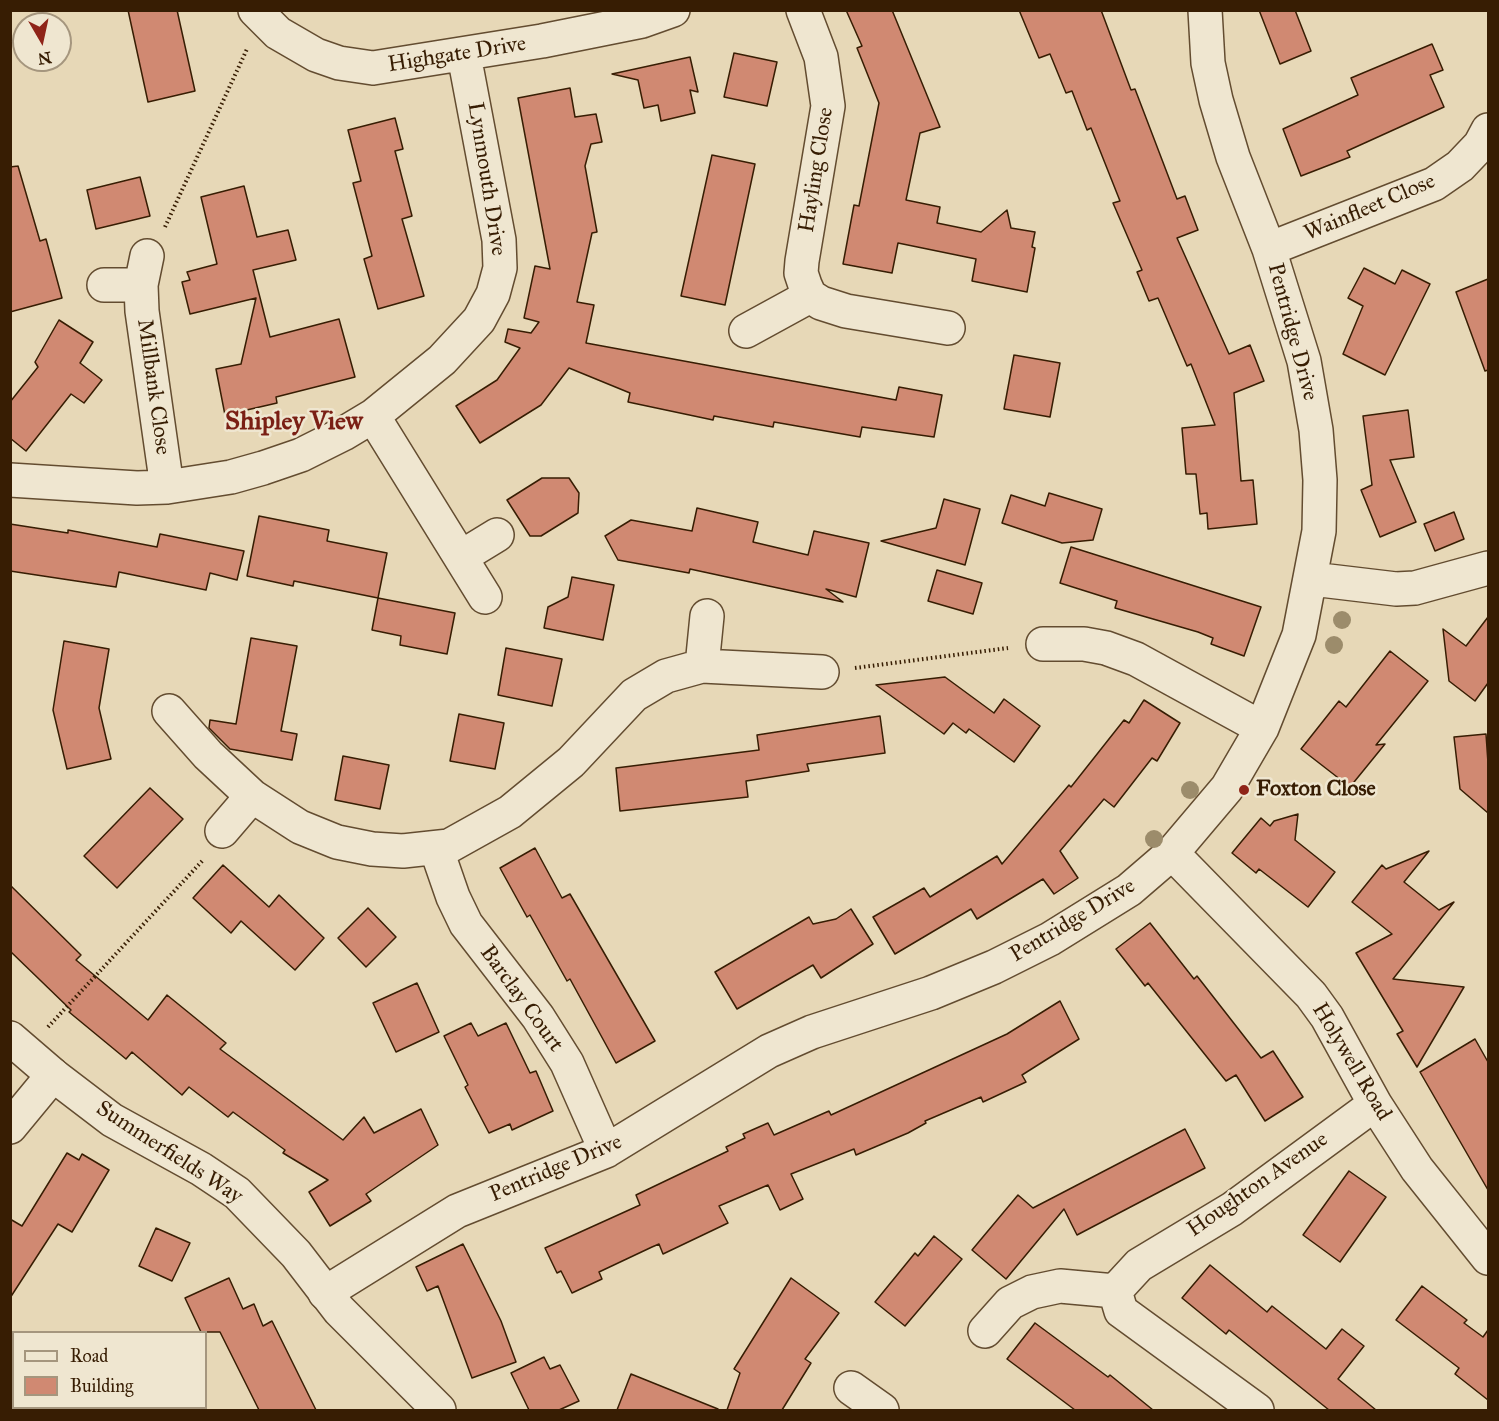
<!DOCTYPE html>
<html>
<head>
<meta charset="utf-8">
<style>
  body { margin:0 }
  #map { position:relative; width:1499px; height:1421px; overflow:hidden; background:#e7d8b7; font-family:"IM FELL Great Primer",serif }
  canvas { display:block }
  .frame { position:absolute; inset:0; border:12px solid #371d03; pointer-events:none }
  .legend { position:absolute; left:12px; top:1331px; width:195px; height:78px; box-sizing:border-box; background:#efe6d0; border:2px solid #a5967e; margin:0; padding:8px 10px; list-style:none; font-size:18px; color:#371d03 }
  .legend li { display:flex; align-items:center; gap:12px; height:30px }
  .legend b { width:30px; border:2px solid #a5967e }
  .north { position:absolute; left:12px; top:12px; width:60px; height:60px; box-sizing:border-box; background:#efe6d0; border:2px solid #a5967e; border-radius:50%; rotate:171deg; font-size:16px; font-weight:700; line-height:24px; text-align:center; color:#371d03 }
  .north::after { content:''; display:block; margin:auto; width:21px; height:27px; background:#8f2418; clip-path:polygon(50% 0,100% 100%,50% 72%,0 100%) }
</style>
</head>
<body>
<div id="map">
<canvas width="1499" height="1421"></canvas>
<div class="frame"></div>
<ul class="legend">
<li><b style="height:8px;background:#efe6d0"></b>Road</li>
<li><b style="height:16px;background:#d08972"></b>Building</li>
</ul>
<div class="north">N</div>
</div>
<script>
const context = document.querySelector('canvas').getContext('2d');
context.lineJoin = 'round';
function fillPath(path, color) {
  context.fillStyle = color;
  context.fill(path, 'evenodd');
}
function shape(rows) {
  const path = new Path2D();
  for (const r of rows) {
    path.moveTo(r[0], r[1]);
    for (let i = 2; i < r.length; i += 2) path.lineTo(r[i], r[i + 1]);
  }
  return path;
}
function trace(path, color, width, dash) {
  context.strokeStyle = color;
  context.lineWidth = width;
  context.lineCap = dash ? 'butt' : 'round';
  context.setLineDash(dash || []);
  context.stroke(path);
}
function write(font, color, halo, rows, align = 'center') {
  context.font = font + ' "IM FELL Great Primer",serif';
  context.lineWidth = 5;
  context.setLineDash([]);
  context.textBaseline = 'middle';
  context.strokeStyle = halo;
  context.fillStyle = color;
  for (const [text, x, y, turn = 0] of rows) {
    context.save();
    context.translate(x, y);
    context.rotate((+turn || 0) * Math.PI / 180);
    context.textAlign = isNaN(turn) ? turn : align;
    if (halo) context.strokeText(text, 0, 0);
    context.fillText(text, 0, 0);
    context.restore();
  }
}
const building = shape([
  [128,10,177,10,195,91,148,102,128,10],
  [846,10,892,10,940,127,920,133,906,200,940,207,937,223,981,232,1007,210,1011,228,1035,232,1032,247,1035,248,1027,292,972,281,976,259,898,243,892,273,843,264,854,205,859,206,879,103,857,48,862,46,846,10],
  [1019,10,1101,10,1131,90,1135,89,1177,199,1185,196,1198,230,1177,238,1229,354,1250,345,1264,381,1234,393,1241,481,1253,480,1257,524,1208,529,1207,513,1200,514,1196,474,1186,474,1182,428,1215,425,1191,364,1187,366,1158,298,1149,301,1137,272,1142,270,1113,203,1120,201,1091,128,1087,130,1072,91,1066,93,1050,54,1039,58,1019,10],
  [1259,10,1295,10,1311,51,1280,64,1259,10],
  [1432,44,1443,70,1430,75,1444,107,1347,151,1350,157,1301,176,1283,129,1358,95,1351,78,1432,44],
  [734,53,777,62,767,106,724,97,734,53],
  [690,57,698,92,690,90,695,113,661,121,658,105,644,108,638,80,612,74,690,57],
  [570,88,575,117,596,114,602,142,591,144,585,166,597,232,592,233,577,302,594,305,586,343,896,400,899,387,942,395,934,437,862,427,860,437,774,422,773,427,714,416,713,420,628,402,630,393,569,368,541,405,480,443,456,406,497,380,520,348,505,342,508,329,531,333,539,322,524,318,535,266,550,269,518,98,570,88],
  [395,118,403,149,395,151,412,216,402,219,424,296,378,309,364,259,372,256,353,183,361,181,348,130,395,118],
  [712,155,755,164,725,305,681,296,712,155],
  [18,166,40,241,46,239,62,298,10,312,10,167,18,166],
  [140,177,150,216,96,229,87,190,140,177],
  [244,186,257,237,288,230,296,260,253,270,270,337,339,319,355,377,276,397,277,403,225,415,216,369,241,364,256,298,190,314,182,282,190,280,187,272,217,264,201,197,244,186],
  [1364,268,1395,284,1402,270,1430,284,1385,375,1343,354,1363,306,1348,298,1364,268],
  [1488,279,1488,370,1485,371,1456,292,1488,279],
  [59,320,93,342,80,363,102,380,84,403,71,394,26,451,10,438,10,402,38,367,35,362,59,320],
  [1014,355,1060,363,1050,417,1004,409,1014,355],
  [1408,410,1414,457,1390,460,1416,522,1380,537,1361,490,1372,485,1363,416,1408,410],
  [542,478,569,478,579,493,578,513,541,536,530,536,507,500,542,478],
  [1049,493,1102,509,1093,540,1062,543,1002,523,1011,495,1045,506,1049,493],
  [944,499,980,509,965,565,881,541,936,528,944,499],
  [697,508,758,522,753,542,808,555,814,531,869,543,856,597,826,589,843,602,690,569,689,573,618,560,605,536,631,520,692,531,697,508],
  [1454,512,1464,539,1435,551,1424,524,1454,512],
  [259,516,329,530,327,541,387,553,378,598,294,581,293,586,247,576,259,516],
  [10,524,68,533,68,530,157,547,160,534,244,551,237,580,210,573,206,590,119,572,116,587,10,571,10,524],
  [1071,547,1261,607,1244,656,1211,644,1213,638,1198,632,1115,608,1117,601,1060,583,1071,547],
  [937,570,982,583,973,614,928,601,937,570],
  [572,577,614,585,603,640,544,628,548,607,568,597,572,577],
  [378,598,455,613,447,654,400,645,401,636,372,630,378,598],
  [1488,617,1488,683,1475,701,1449,681,1443,629,1466,646,1488,617],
  [251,638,297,646,281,731,297,734,292,760,230,749,209,728,210,720,236,724,251,638],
  [64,641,109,649,99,708,111,759,67,769,53,710,64,641],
  [506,648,562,659,552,706,498,695,506,648],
  [1390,651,1428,681,1376,745,1385,744,1350,787,1301,749,1339,701,1346,707,1390,651],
  [945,677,994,713,1004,699,1040,726,1014,762,969,729,966,733,953,723,944,734,876,685,945,677],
  [1144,700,1180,723,1157,761,1152,758,1114,807,1104,799,1060,851,1078,878,1054,894,1043,879,977,919,971,909,895,954,873,917,924,888,930,897,997,856,1002,864,1069,785,1071,787,1124,720,1129,723,1144,700],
  [459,714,504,723,495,769,450,761,459,714],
  [880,716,885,753,807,764,809,771,746,781,748,797,620,811,616,768,759,750,757,735,880,716],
  [1486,734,1488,763,1488,813,1460,789,1454,737,1486,734],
  [343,756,389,765,380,809,335,800,343,756],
  [150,788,183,819,117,888,84,856,150,788],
  [1298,814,1295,840,1335,872,1308,907,1259,869,1256,873,1232,853,1261,818,1270,826,1274,821,1298,814],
  [535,848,562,898,570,894,655,1041,616,1063,570,979,567,981,530,915,527,917,500,868,535,848],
  [1429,851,1404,882,1439,910,1454,902,1393,979,1464,987,1417,1067,1397,1034,1403,1031,1356,953,1392,934,1352,902,1382,865,1386,869,1429,851],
  [223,865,269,907,279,895,324,938,295,970,241,921,231,933,193,898,223,865],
  [10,885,81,955,76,960,148,1020,167,995,226,1043,220,1049,343,1140,364,1117,374,1133,421,1109,438,1145,366,1194,371,1201,330,1226,309,1192,328,1180,283,1153,285,1150,233,1112,228,1117,189,1087,182,1095,132,1052,126,1059,69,1012,71,1010,10,951,10,885],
  [368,908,396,937,366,967,338,938,368,908],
  [851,909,873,944,821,978,813,965,737,1009,715,972,809,917,813,924,836,919,851,909],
  [1150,923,1194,979,1197,976,1261,1058,1273,1051,1303,1097,1265,1121,1236,1075,1226,1081,1148,983,1145,986,1116,949,1150,923],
  [417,983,439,1032,396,1052,373,1003,417,983],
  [1060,1001,1079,1039,1022,1075,1026,1082,983,1102,981,1097,925,1121,926,1123,908,1133,856,1155,854,1149,791,1174,803,1199,780,1210,768,1185,719,1206,728,1223,663,1254,659,1244,652,1247,599,1272,602,1279,572,1293,561,1271,557,1273,545,1248,640,1205,636,1195,728,1151,726,1147,745,1138,743,1134,768,1123,774,1135,829,1111,831,1115,1007,1034,1060,1001],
  [471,1023,478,1036,506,1023,530,1073,536,1071,553,1111,512,1130,510,1124,489,1133,465,1087,468,1085,444,1036,471,1023],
  [1475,1039,1488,1062,1488,1190,1420,1072,1475,1039],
  [1185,1129,1205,1168,1077,1235,1064,1209,1006,1279,972,1250,1018,1195,1033,1208,1185,1129],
  [67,1153,79,1160,82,1154,109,1170,72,1232,58,1224,10,1298,10,1219,22,1226,67,1153],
  [1349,1171,1386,1197,1340,1262,1303,1235,1349,1171],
  [156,1228,190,1243,172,1281,139,1266,156,1228],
  [934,1236,962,1259,905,1326,875,1302,915,1253,918,1256,934,1236],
  [463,1244,501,1321,516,1362,472,1378,438,1286,427,1291,416,1267,463,1244],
  [1210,1265,1267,1312,1272,1306,1326,1349,1342,1329,1364,1346,1338,1379,1376,1410,1329,1410,1229,1330,1226,1334,1182,1298,1210,1265],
  [229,1278,243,1309,254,1304,263,1326,272,1321,316,1410,259,1410,220,1332,201,1332,185,1298,229,1278],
  [791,1278,839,1313,805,1359,811,1363,782,1410,727,1410,740,1373,734,1369,791,1278],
  [1422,1286,1467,1320,1464,1323,1483,1337,1488,1330,1488,1400,1455,1374,1459,1368,1396,1320,1422,1286],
  [1035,1323,1108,1377,1110,1375,1153,1410,1075,1410,1007,1359,1035,1323],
  [544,1357,550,1369,560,1365,579,1401,559,1410,529,1410,511,1373,544,1357],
  [631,1374,718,1409,718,1410,617,1410,631,1374]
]);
const path = shape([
  [165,227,247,49],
  [855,668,1008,648],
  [48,1027,204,859]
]);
const minor = shape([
  [255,10,278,33,316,55,339,63,373,68,542,41,642,21,673,10],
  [803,10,821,57,828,106,802,261,801,273,805,285,810,296,821,303,846,311,948,328],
  [1269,249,1434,184,1460,166,1480,145,1488,130],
  [147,256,141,285,142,311,167,487],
  [104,285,141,285],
  [746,331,810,296],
  [373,416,485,597],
  [10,480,137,488,167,487,231,477,263,468,301,455,343,434,373,416,442,360,479,320,493,294,500,268,499,240,464,55],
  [461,557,497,535],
  [1312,579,1396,589,1415,588,1488,568],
  [1043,644,1084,644,1106,648,1136,659,1262,728],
  [702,666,707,616],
  [169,711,208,755,252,796,300,827,337,842,372,849,403,851,449,846,510,812,571,762,634,695,666,676,702,666,822,672],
  [222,831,252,796],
  [436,848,453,897,466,924,538,1017,567,1063,606,1151],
  [1172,853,1311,995,1327,1017,1375,1104,1417,1169,1488,1258],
  [10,1127,53,1075],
  [325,1293,457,1211,606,1151,769,1051,812,1032,931,993,994,967,1050,939,1129,890,1172,853,1227,788,1262,728,1299,635,1319,531,1320,480,1316,430,1304,361,1269,249,1233,157,1216,100,1208,63,1205,10],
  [985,1331,1010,1303,1032,1292,1060,1286,1115,1291],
  [851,1388,882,1410],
  [1257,1410,1121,1311,1115,1291,1139,1265,1232,1209,1375,1104]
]);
const tertiary = shape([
  [10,1038,53,1075,112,1120,201,1169,237,1193,296,1254,339,1310,439,1410]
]);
const trees = [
  [1342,620],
  [1334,645],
  [1190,790],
  [1154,839]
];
const markers = [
  [1244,790,6,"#8f2418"]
];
const streetNames = [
  ["Highgate Drive",457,55,-9],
  ["Hayling Close",817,170,-81],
  ["Lynmouth Drive",486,179,81],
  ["Wainfleet Close",1370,208,-23],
  ["Pentridge Drive",1292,332,75],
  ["Millbank Close",153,387,82],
  ["Pentridge Drive",1073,921,-31],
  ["Barclay Court",521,999,54],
  ["Holywell Road",1351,1062,59],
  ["Summerfields Way",169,1153,33],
  ["Pentridge Drive",556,1169,-23],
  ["Houghton Avenue",1258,1185,-35]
];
const poiNames = [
  ["Foxton Close",1256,790]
];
const quarterNames = [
  ["Shipley View",294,423]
];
fillPath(building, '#d08972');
trace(building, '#371d03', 1.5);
trace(minor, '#634c30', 36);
trace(tertiary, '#634c30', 36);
trace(path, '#371d03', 4, [1.5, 3]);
trace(minor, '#efe6d0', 33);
trace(tertiary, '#efe6d0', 33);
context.fillStyle = '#9c8c6b';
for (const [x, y] of trees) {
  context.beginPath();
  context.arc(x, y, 9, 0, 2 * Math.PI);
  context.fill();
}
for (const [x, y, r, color] of markers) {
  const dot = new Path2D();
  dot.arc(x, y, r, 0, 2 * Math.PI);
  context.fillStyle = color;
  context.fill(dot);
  trace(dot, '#efe6d0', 2);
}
write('22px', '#371d03', '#efe6d0', streetNames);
write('bold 22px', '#371d03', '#efe6d0', poiNames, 'left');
write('bold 26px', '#7a1f14', '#efe6d0', quarterNames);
</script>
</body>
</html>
